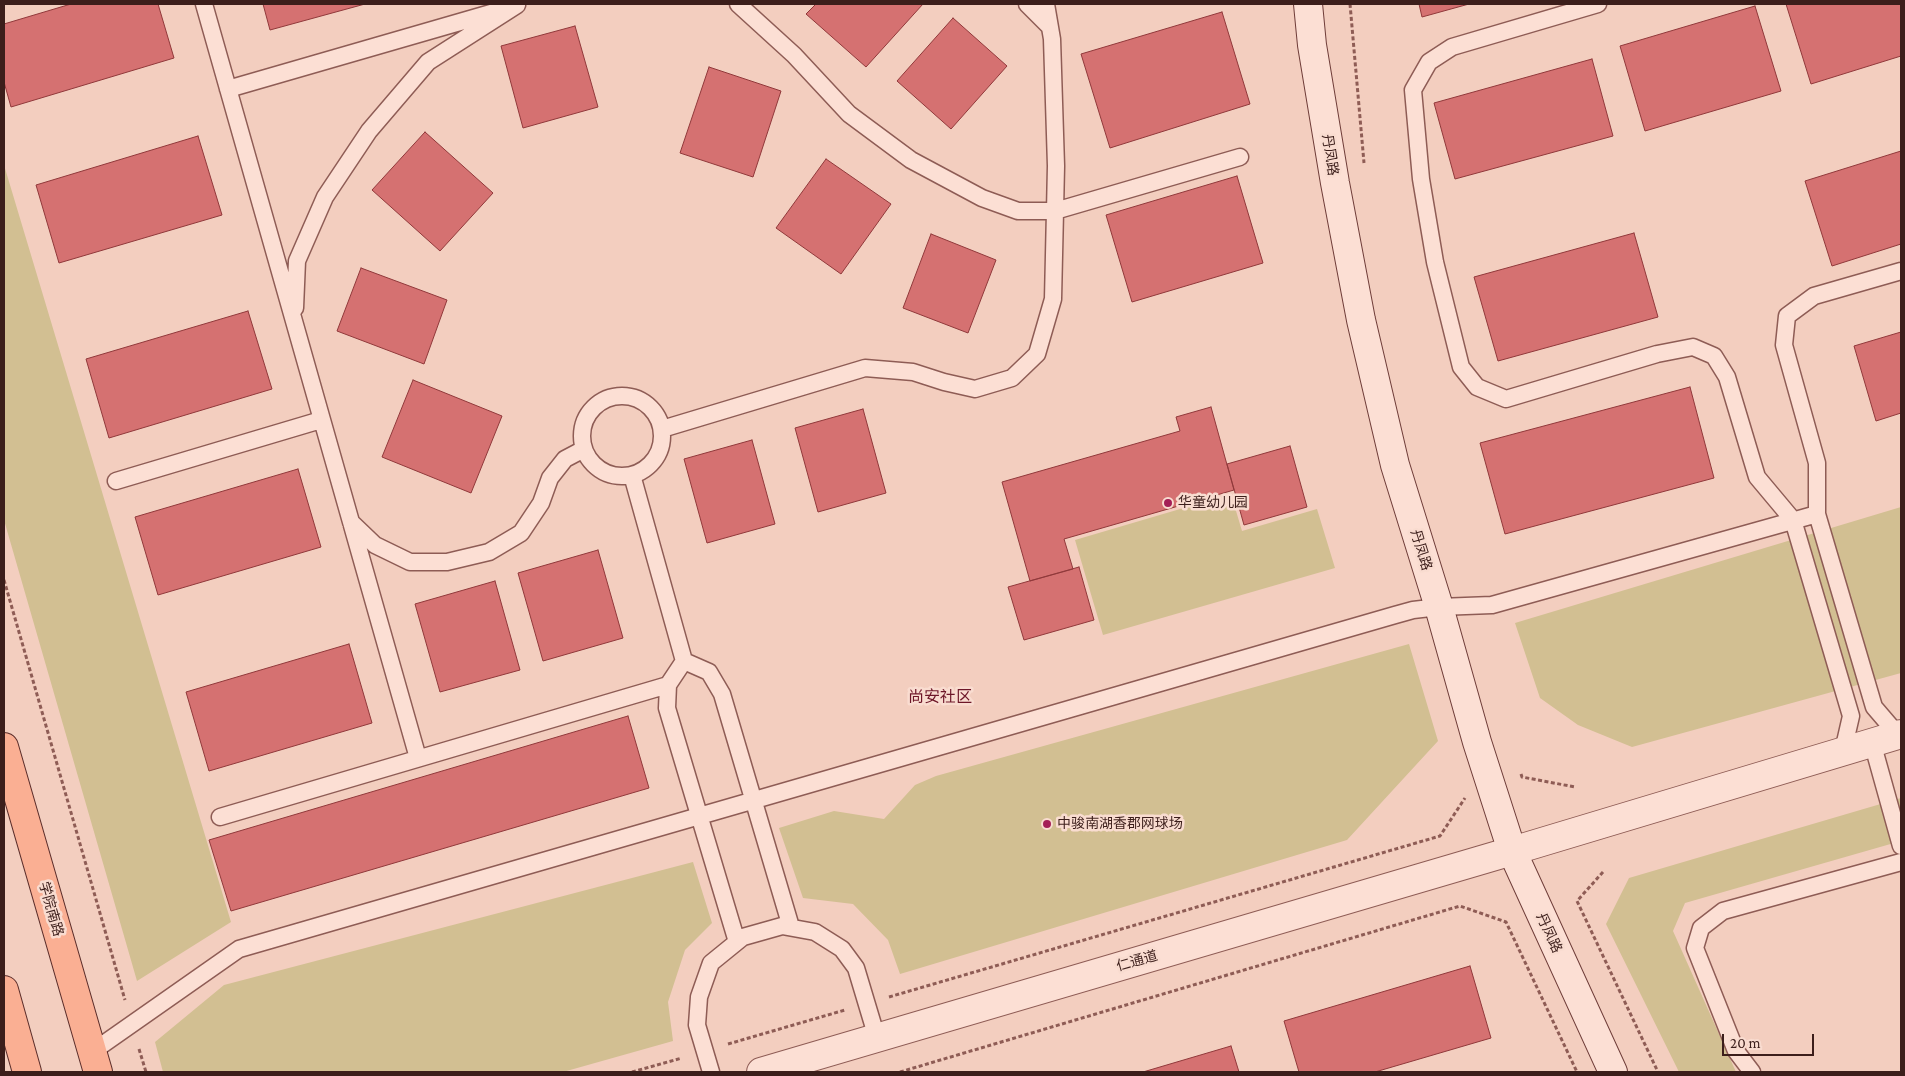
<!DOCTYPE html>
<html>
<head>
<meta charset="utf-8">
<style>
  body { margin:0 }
  #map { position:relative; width:1905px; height:1076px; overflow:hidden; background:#f3cebf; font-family:"Crimson Pro",serif }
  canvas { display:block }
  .frame { position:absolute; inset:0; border:5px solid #3c1e1b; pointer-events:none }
  .scale { position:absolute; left:1722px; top:1034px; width:92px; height:22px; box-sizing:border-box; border:2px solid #3c1e1b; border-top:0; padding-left:6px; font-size:15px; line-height:18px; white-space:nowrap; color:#3c1e1b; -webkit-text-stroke:4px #f9dcd0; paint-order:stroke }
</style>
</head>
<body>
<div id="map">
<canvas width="1905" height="1076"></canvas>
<div class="frame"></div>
<div class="scale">20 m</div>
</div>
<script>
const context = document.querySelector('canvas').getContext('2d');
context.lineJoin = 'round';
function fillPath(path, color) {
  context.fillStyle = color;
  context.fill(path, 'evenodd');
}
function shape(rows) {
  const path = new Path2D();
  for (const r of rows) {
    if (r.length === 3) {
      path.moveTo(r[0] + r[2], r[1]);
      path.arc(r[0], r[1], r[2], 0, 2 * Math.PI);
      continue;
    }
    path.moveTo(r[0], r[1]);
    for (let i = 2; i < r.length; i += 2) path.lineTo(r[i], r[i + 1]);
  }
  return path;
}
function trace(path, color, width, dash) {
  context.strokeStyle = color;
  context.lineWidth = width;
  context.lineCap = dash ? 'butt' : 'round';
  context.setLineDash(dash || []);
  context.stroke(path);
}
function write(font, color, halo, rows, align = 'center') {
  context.font = font + ' "Crimson Pro","Noto Sans SC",serif';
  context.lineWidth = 5;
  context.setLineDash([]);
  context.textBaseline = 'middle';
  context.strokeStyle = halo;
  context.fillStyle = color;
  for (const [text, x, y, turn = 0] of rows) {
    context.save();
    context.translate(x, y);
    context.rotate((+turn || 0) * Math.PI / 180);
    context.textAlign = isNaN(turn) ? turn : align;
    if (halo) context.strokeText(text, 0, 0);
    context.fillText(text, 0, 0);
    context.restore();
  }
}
const green = shape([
  [4,165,231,922,137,981,4,520],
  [1231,494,1242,531,1317,509,1335,568,1103,635,1075,540],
  [1901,507,1901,673,1632,747,1578,725,1540,698,1515,623],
  [1409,644,1438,741,1347,840,900,974,888,940,853,904,803,898,779,828,834,811,884,819,915,785,936,776],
  [1901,798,1901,841,1685,903,1673,931,1736,1072,1679,1072,1606,924,1629,878],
  [693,862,712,923,685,950,668,1002,673,1041,563,1072,163,1072,155,1042,224,985]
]);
const building = shape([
  [71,4,158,4,174,58,11,107,4,82,4,24,71,4],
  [263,4,365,4,270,30,263,4],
  [816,4,923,4,866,67,806,14,816,4],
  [1419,4,1469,4,1422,17,1419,4],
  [1786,4,1901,4,1901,56,1811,84,1786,4],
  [1755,6,1781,91,1645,131,1620,46,1755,6],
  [1222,12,1250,104,1110,148,1081,54,1222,12],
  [953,18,1007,66,951,129,897,81,953,18],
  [575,26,598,107,523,128,501,46,575,26],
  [1592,59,1613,136,1455,179,1434,103,1592,59],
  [709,67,781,91,753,177,680,153,709,67],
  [425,132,493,193,440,251,372,190,425,132],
  [198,136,222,215,59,263,36,185,198,136],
  [1901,151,1901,244,1832,266,1805,181,1901,151],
  [826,159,891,204,841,274,776,228,826,159],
  [1237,176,1263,263,1132,302,1106,215,1237,176],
  [1634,233,1658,317,1498,361,1474,277,1634,233],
  [931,234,996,260,968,333,903,308,931,234],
  [361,268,447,300,424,364,337,331,361,268],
  [248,311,272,389,109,438,86,359,248,311],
  [1901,332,1901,413,1876,421,1854,346,1901,332],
  [413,380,502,416,471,493,382,457,413,380],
  [1690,387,1714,478,1505,534,1480,443,1690,387],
  [1211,407,1234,490,1064,539,1073,569,1030,581,1002,482,1180,431,1176,417,1211,407],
  [863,409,886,493,818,512,795,428,863,409],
  [752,440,775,524,707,543,684,459,752,440],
  [1290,446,1307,507,1244,525,1227,464,1290,446],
  [298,469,321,547,158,595,135,517,298,469],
  [598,550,623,638,543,661,518,573,598,550],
  [1079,567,1094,620,1024,640,1008,587,1079,567],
  [495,581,520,670,440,692,415,604,495,581],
  [349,644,372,723,209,771,186,692,349,644],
  [628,716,649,788,231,911,209,840,628,716],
  [1470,966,1491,1038,1375,1072,1299,1072,1284,1021,1470,966],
  [1231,1046,1239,1072,1143,1072,1231,1046]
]);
const path = shape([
  [1350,4,1364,163],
  [4,580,125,1000],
  [1521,774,1522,777,1575,787],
  [1603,872,1577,901,1658,1072],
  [889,997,1440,836,1465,798],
  [728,1044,845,1010],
  [139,1049,146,1072],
  [632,1072,682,1058],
  [900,1072,1460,906,1506,922,1577,1072]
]);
const service = shape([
  [204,4,418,758],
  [738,4,794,55,849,114,911,160,982,198,1018,211,1055,211,1240,157],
  [1027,4,1050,27],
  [1598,4,1452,47,1429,62,1413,90,1421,179,1435,262,1461,367,1477,387,1506,399,1657,354,1693,347,1714,356,1727,377,1757,477,1793,520,1851,716,1843,751],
  [228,89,498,11],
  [295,308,297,261,325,197,369,131,428,62,517,5],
  [622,436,40],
  [662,429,865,368,913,372,944,382,975,389,1012,378,1037,354,1053,299,1055,211,1056,166,1052,39,1046,4],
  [632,475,684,661],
  [116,481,321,420],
  [351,522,375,545,410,562,447,562,489,552,521,533,541,503,550,478,565,459,584,449],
  [1898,735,1874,707,1817,514,1817,463,1784,345,1787,316,1814,296,1901,271],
  [1872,742,1901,846],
  [220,817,668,685],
  [737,942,667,708,668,685,684,661,709,672,722,694,791,927],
  [92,1052,239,949,1395,615,1413,610,1439,607,1492,605,1817,514],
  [711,1072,697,1025,699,997,711,963,743,937,782,926,815,932,842,949,856,968,877,1038],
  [1752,1072,1736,1051,1695,948,1701,928,1723,911,1901,862]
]);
const minor = shape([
  [1512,851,1901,734]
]);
const tertiary = shape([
  [761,1072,1512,851]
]);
const secondary = shape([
  [1308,4,1312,45,1335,183,1361,320,1395,465,1439,607,1477,742,1512,851,1613,1072]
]);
const primary = shape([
  [4,747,98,1072],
  [4,990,27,1072]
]);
const markers = [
  [1168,503,5,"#a41f57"],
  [1047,824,5,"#a41f57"]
];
const streetNames = [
  ["丹凤路",1330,155,81],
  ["丹凤路",1421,550,73],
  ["学院南路",51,909,74],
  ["丹凤路",1549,933,65],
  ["仁通道",1137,961,-16]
];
const poiNames = [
  ["华童幼儿园",1178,503],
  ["中骏南湖香郡网球场",1057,824]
];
const quarterNames = [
  ["尚安社区",940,697]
];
fillPath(green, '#d2bf92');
fillPath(building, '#d57171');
trace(building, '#90383a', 1);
trace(service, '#8e5c55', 19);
trace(minor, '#8e5c55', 30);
trace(tertiary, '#8e5c55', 30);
trace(secondary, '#6f3d39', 30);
trace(primary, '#5b2d2a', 30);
trace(path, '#8e5c55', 3, [4, 2.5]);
trace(service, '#fcdfd4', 16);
trace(minor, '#fcdfd4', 28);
trace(tertiary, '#fcdfd4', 28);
trace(secondary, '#fcdfd4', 28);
trace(primary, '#faaf93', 28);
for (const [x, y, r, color] of markers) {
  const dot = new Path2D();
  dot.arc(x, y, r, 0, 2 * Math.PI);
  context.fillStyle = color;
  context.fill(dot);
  trace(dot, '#f9dcd0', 2);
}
write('14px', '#3c1e1b', '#f9dcd0', streetNames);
write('14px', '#3c1e1b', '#f9dcd0', poiNames, 'left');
write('16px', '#6d1628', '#f9dcd0', quarterNames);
</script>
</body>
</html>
